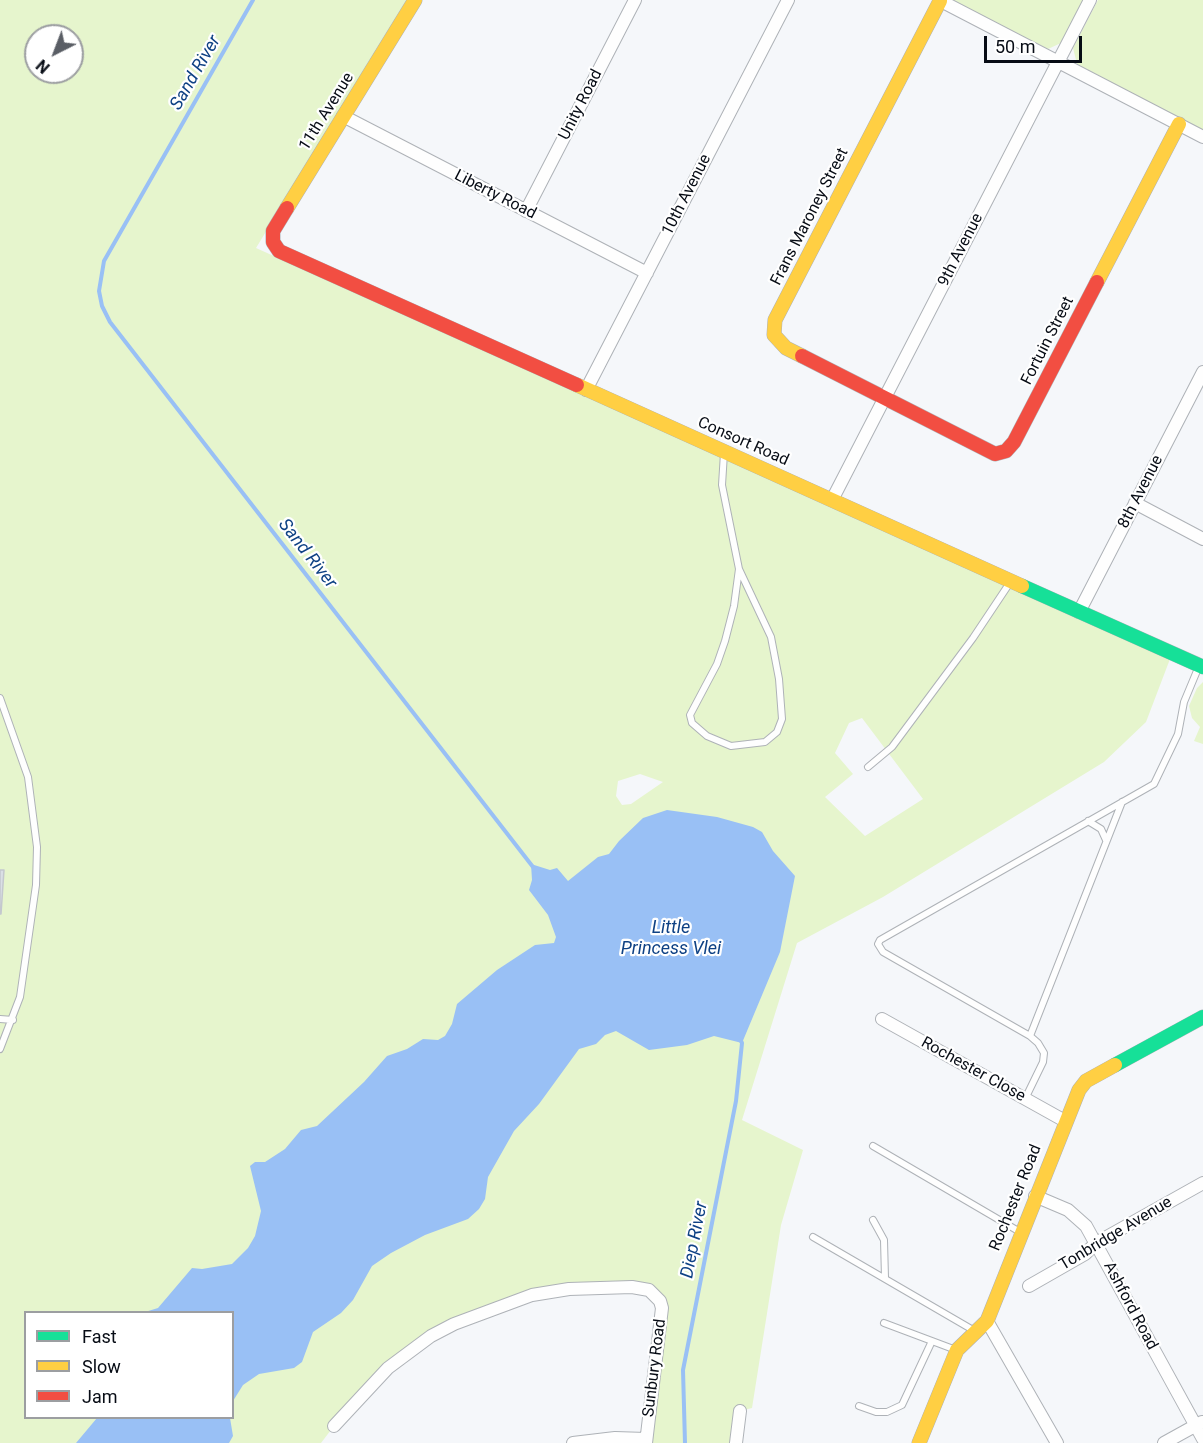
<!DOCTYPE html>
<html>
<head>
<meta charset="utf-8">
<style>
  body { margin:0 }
  #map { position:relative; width:1203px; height:1443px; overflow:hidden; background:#f5f7fa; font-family:Roboto,sans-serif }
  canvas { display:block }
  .legend { position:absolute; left:24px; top:1311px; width:210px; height:108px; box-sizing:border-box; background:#fff; border:2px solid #9c9ea1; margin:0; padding:8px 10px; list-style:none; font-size:18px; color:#070c15 }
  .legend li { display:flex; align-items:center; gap:12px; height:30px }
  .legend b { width:30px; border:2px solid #9c9ea1 }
  .north { position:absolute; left:24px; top:24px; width:60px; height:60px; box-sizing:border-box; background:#fff; border:2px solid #9c9ea1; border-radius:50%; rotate:222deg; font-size:16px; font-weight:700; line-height:24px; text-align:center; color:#070c15 }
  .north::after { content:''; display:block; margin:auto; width:21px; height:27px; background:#5a5e65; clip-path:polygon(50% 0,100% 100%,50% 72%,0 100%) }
  .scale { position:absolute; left:984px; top:36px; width:98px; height:27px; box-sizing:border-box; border:3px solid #070c15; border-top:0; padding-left:8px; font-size:18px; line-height:21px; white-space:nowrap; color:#070c15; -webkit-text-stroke:4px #fff; paint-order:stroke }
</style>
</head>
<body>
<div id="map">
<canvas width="1203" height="1443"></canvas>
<ul class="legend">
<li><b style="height:8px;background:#16e098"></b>Fast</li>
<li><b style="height:8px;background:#ffcf43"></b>Slow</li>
<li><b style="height:8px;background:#f24e42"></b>Jam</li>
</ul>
<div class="north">N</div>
<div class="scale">50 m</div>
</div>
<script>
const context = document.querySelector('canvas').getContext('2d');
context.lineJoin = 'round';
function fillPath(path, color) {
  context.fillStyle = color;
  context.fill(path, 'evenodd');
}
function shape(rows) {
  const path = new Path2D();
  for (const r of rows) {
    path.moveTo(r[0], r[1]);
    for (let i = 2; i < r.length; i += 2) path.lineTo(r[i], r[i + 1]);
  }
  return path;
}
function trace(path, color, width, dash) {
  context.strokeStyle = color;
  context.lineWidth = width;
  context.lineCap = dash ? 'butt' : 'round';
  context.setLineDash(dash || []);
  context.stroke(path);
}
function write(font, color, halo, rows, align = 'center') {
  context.font = font + ' Roboto,sans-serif';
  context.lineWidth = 4.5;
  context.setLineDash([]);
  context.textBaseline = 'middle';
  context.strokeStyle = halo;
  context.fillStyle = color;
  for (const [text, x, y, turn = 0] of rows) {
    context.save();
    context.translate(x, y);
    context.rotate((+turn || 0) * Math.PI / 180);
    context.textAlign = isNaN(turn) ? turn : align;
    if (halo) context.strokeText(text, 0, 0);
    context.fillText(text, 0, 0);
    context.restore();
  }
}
const green = shape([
  [0,0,407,0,256,248,1170,659,1146,722,1104,762,883,897,797,943,742,1120,803,1150,781,1225,752,1408,740,1411,736,1443,652,1443,660,1376,662,1308,649,1290,569,1289,431,1336,334,1426,321,1443,0,1443],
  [36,36,72,36,72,72,36,72],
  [862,718,923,799,865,836,825,797,853,774,835,753,849,723],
  [640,774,663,782,631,804,622,805,616,796,618,781],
  [26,1312,232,1312,232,1418,26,1418],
  [951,0,1084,0,1061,43,1048,49],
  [1098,0,1203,0,1203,131,1077,64,1073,48],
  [1203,682,1203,744,1194,741,1200,727,1192,718,1189,706,1197,688]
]);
const water = shape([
  [667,810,717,817,753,827,762,832,773,851,795,876,780,952,742,1043,714,1036,687,1045,649,1050,616,1031,605,1035,596,1044,579,1049,539,1104,514,1131,488,1177,485,1199,479,1209,468,1219,425,1235,391,1253,372,1266,353,1300,341,1313,313,1332,302,1362,294,1368,259,1374,243,1385,233,1401,232,1312,145,1312,158,1308,192,1268,202,1269,232,1264,248,1248,255,1236,261,1211,250,1166,255,1162,265,1162,285,1149,301,1130,317,1126,364,1082,387,1056,407,1049,423,1039,438,1040,445,1036,452,1024,457,1004,497,970,535,945,554,943,556,937,548,915,529,890,532,880,531,864,550,870,557,868,568,881,598,857,609,854,619,841,643,818],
  [97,1418,230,1418,233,1436,229,1443,76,1443]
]);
const stream = shape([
  [253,0,104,261,99,291,102,306,110,322,533,867],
  [685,1443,683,1370,736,1101,742,1043,740,1039]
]);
const building = shape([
  [0,870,4,870,1,914,0,914,0,870]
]);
const lane = shape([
  [724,453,722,485,739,569,771,637,779,679,782,719,777,732,765,742,731,746,707,736,692,723,690,715,717,664,725,641,734,606,739,569],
  [0,698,28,777,37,847,36,885,20,997,0,1049],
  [868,767,892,747,973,638,1011,581],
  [1088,821,1101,829,1106,840],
  [0,1019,13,1020],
  [1030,1036,1122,802],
  [1025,1099,1043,1062,1044,1053,1038,1043,1030,1036,883,952,878,944,880,940,1154,784,1178,734,1184,702,1199,666],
  [873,1146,1020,1232],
  [873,1220,884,1240,885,1278],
  [813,1237,973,1330],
  [884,1323,956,1350],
  [859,1406,876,1412,887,1412,902,1405,932,1341]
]);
const street = shape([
  [939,0,1203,137],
  [343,116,647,273],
  [526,211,635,0],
  [586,390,788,0],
  [832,500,1090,0],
  [1135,503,1203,539],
  [1079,612,1203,372],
  [882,1019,1065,1121],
  [1035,1196,1068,1210,1086,1226,1203,1439],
  [1029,1286,1085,1254,1096,1243,1203,1183],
  [987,1321,1057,1443],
  [334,1426,388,1368,431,1336,454,1324,532,1295,569,1289,632,1287,649,1290,660,1301,662,1308,646,1443],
  [573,1443,615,1438,646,1439],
  [736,1443,740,1411],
  [1164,1443,1202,1422]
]);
const fast = shape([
  [1022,586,1203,667],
  [1115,1065,1203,1017]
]);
const slow = shape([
  [287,208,415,0],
  [1097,282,1179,124],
  [802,356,786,348,774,335,775,320,940,1],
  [577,385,1022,586],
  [919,1443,957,1350,987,1321,1079,1090,1086,1081,1115,1065]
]);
const jam = shape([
  [287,208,273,231,273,242,279,251,577,385],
  [802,356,995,454,1006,451,1014,442,1097,282]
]);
const streetNames = [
  ["Unity Road",581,105,-63],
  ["11th Avenue",327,112,-58],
  ["Liberty Road",495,195,27],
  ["10th Avenue",687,195,-63],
  ["Frans Maroney Street",810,217,-63],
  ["9th Avenue",961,250,-63],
  ["Fortuin Street",1048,341,-63],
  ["Consort Road",743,442,24],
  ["8th Avenue",1141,492,-63],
  ["Rochester Close",973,1070,29],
  ["Rochester Road",1016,1198,-68],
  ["Tonbridge Avenue",1116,1234,-31],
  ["Ashford Road",1130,1306,62],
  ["Sunbury Road",655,1368,-83]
];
const waterNames = [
  ["Sand River",196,73,-60],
  ["Sand River",307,554,52],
  ["Little",671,928],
  ["Princess Vlei",671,949],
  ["Diep River",695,1240,-79]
];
fillPath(green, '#e6f5cd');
fillPath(water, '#99c0f5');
trace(stream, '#99c0f5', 4);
fillPath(building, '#dadfe5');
trace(building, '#c4c8ce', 1.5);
trace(lane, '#aeb2b7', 8);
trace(street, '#aeb2b7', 14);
trace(fast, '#aeb2b7', 15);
trace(slow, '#aeb2b7', 15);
trace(jam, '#aeb2b7', 15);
trace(lane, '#fefefe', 6);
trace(street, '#fefefe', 12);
trace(fast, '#16e098', 14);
trace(slow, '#ffcf43', 14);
trace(jam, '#f24e42', 14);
write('16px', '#070c15', '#fff', streetNames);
write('italic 18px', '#0e4184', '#fff', waterNames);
</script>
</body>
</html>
